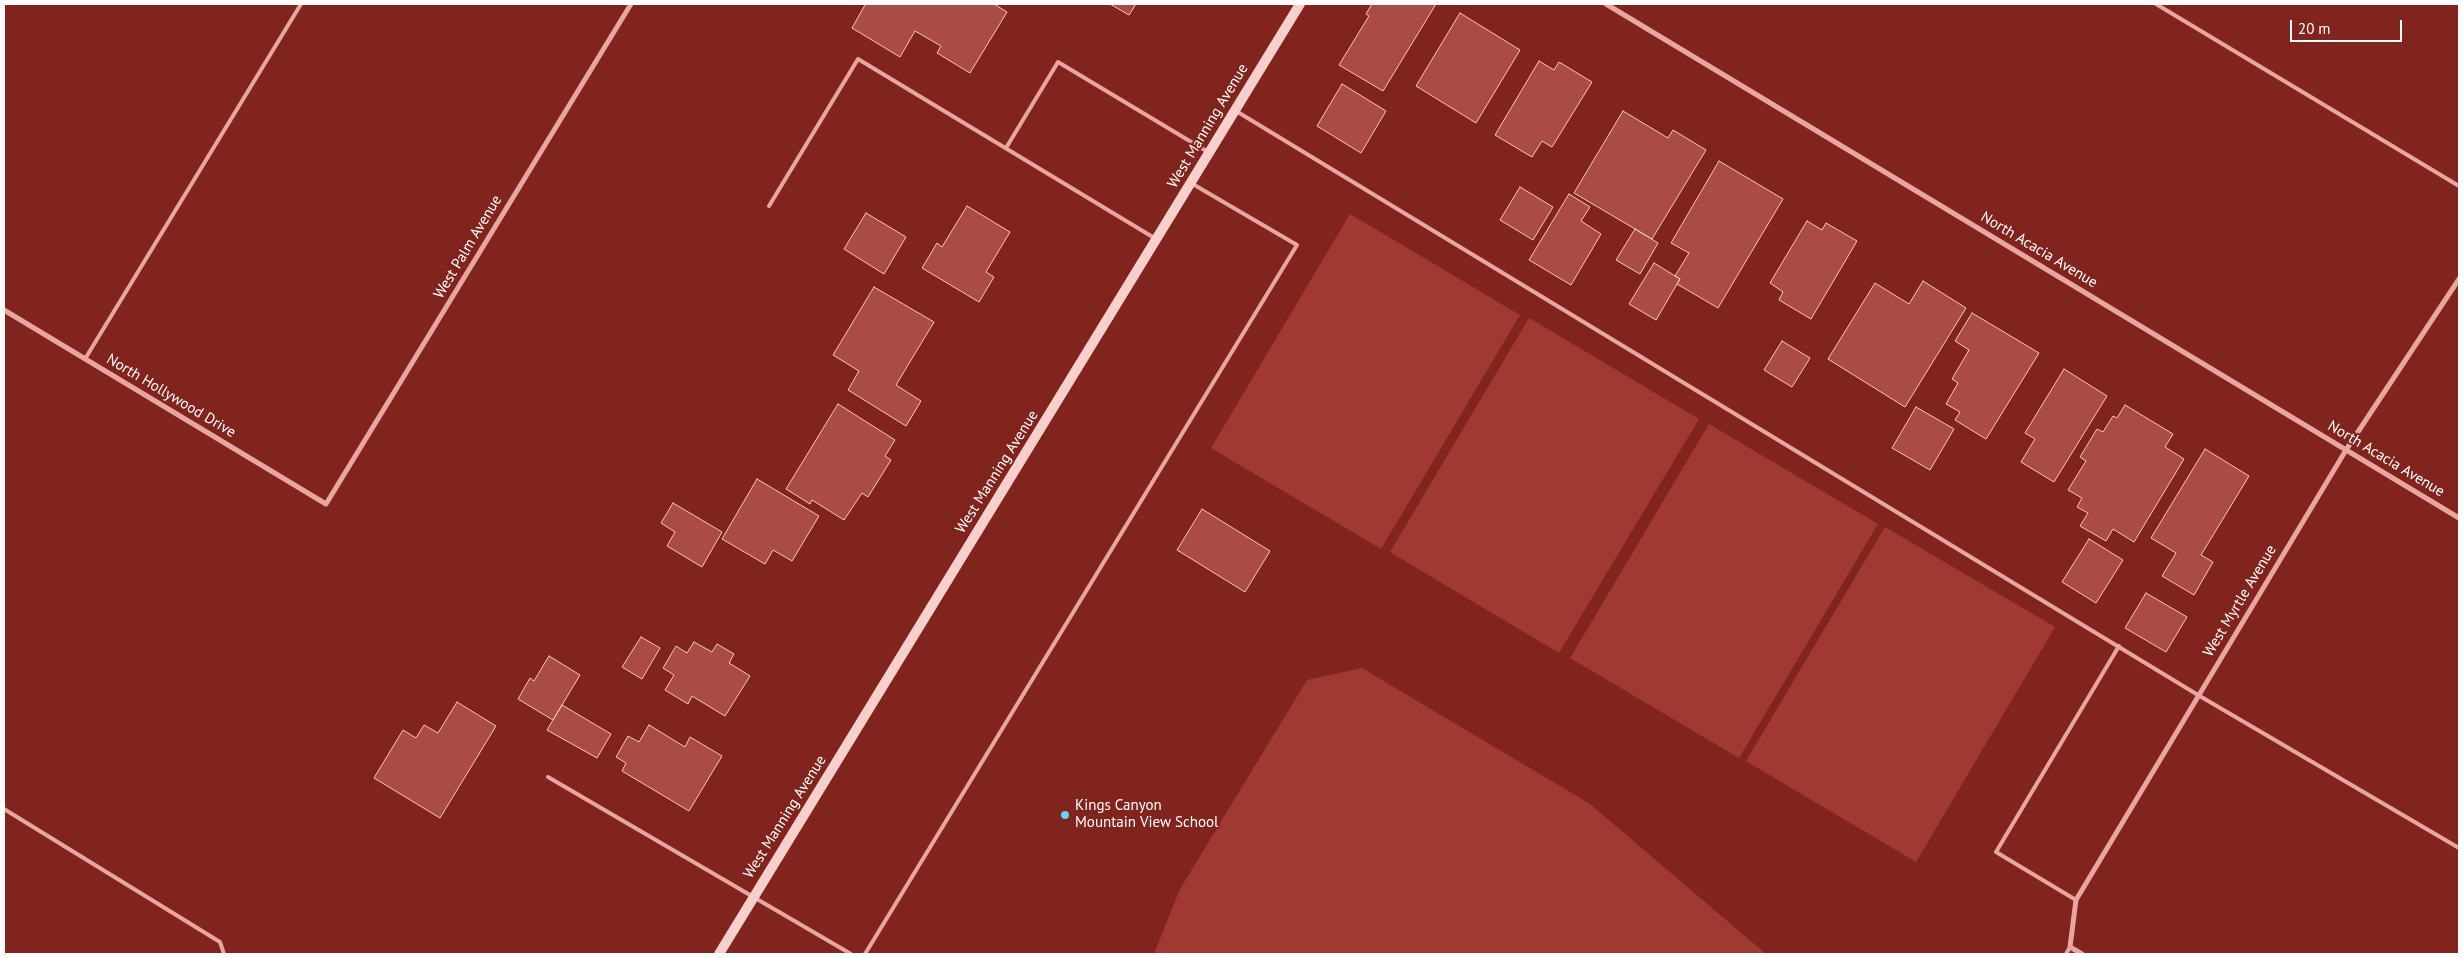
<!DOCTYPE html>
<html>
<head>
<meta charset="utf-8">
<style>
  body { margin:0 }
  #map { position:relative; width:2463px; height:958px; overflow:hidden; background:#80241d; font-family:"PT Sans",sans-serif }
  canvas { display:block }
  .frame { position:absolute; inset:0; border:5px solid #fff; pointer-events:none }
  .scale { position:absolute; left:2290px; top:20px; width:112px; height:22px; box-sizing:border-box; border:2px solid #fff; border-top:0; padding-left:6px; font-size:15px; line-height:18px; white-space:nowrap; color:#fff; -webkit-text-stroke:4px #80241d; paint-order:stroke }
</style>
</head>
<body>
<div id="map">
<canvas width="2463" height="958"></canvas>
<div class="frame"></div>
<div class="scale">20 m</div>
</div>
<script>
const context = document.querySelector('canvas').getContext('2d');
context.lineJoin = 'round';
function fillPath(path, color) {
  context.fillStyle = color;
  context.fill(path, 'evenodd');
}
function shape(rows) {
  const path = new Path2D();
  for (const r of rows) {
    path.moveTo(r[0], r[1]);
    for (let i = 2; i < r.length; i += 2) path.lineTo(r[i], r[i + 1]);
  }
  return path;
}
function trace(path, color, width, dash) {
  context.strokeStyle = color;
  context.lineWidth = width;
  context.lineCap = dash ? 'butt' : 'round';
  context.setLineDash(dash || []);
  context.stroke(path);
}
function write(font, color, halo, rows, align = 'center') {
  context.font = font + ' "PT Sans",sans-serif';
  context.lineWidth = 4;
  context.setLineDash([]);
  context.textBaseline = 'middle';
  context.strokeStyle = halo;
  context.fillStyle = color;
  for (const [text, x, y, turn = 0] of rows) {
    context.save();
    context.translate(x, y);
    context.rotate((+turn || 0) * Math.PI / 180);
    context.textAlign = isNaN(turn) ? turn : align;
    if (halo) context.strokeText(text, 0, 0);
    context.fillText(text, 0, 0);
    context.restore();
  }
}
const green = shape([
  [1350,214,1520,315,1381,549,1211,448],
  [1529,318,1699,419,1559,653,1390,552],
  [1709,424,1878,524,1739,758,1570,658],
  [1885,527,2055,627,1916,862,1746,761],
  [1362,668,1590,804,1766,954,1154,954,1180,889,1307,680]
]);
const building = shape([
  [863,4,994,4,1007,12,970,73,937,53,941,46,915,31,900,57,852,28,865,5,863,4],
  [1110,4,1136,4,1129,15,1110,4],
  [1372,4,1436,4,1383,91,1339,65,1369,16,1366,14,1372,4],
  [1460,13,1520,50,1476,123,1416,86,1460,13],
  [1539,61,1554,70,1559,62,1592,82,1552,147,1542,141,1532,157,1495,135,1539,61],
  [1342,84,1386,111,1361,153,1317,126,1342,84],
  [1623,111,1668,138,1673,130,1706,150,1652,239,1574,193,1623,111],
  [1719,161,1783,199,1718,308,1677,284,1680,279,1675,276,1689,253,1671,243,1719,161],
  [1520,187,1553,207,1533,240,1500,220,1520,187],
  [1569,194,1590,207,1581,221,1601,234,1571,285,1529,260,1569,194],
  [967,206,1010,232,986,272,994,277,979,302,922,268,937,243,942,247,967,206],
  [866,213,906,237,884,274,844,249,866,213],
  [1807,221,1822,230,1826,223,1857,241,1811,319,1779,300,1783,292,1770,283,1807,221],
  [1635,229,1658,243,1640,274,1616,260,1635,229],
  [1654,263,1680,279,1656,320,1629,304,1654,263],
  [1923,281,1966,308,1905,407,1828,359,1875,283,1909,304,1923,281],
  [874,287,934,322,896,385,921,401,906,426,848,390,859,371,833,355,874,287],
  [1972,313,2039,353,1986,439,1955,420,1960,412,1946,404,1958,383,1952,379,1969,350,1955,341,1972,313],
  [1782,341,1810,358,1792,387,1764,370,1782,341],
  [2064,369,2107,396,2054,482,2021,462,2035,439,2025,433,2064,369],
  [838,404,895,440,885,456,891,460,868,497,862,493,844,520,812,500,810,504,786,489,838,404],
  [2125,405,2173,434,2165,447,2184,459,2134,542,2113,529,2106,541,2080,526,2088,513,2077,507,2082,498,2068,490,2086,461,2080,457,2097,429,2103,432,2113,416,2117,418,2125,405],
  [1916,407,1954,429,1930,470,1892,448,1916,407],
  [2205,449,2249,476,2201,555,2213,562,2194,595,2162,576,2176,553,2151,538,2205,449],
  [757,479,819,516,792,561,773,550,765,564,722,539,757,479],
  [673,503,722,532,702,567,667,546,675,532,661,523,673,503],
  [1202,509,1270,551,1245,592,1177,550,1202,509],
  [2089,539,2123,560,2096,603,2062,582,2089,539],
  [2146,593,2187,617,2166,652,2125,628,2146,593],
  [641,637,660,648,642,679,622,667,641,637],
  [694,642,712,652,717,644,734,654,729,663,750,676,725,716,692,696,688,704,665,690,674,675,663,668,676,646,687,653,694,642],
  [549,656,580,675,553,720,518,699,530,678,534,681,549,656],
  [457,702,496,726,440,818,374,778,403,730,416,738,424,725,438,733,457,702],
  [562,705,611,734,597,758,547,730,562,705],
  [649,725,685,747,690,737,722,756,689,811,622,771,626,763,616,757,628,736,639,742,649,725]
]);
const service = shape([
  [2156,4,2459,186],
  [1236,111,2198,695,2459,848],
  [1006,148,1058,62,1208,152],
  [769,206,858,59,1156,239],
  [85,359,301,4],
  [548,777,851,954],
  [4,809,220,942,224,954],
  [2076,900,1996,852,2119,646],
  [865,954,1297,245,1191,183],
  [2066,954,2070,947]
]);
const minor = shape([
  [1606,4,2459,518],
  [4,310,326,504,631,4],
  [2082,954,2070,947,2076,900,2346,450,2459,279]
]);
const secondary = shape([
  [719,954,1300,4]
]);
const markers = [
  [1065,815,5,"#5fd7f9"]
];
const streetNames = [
  ["West Manning Avenue",1208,126,-59],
  ["West Palm Avenue",468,247,-59],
  ["North Acacia Avenue",2039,250,31],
  ["North Hollywood Drive",171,396,31],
  ["North Acacia Avenue",2386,459,31],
  ["West Manning Avenue",997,472,-58],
  ["West Myrtle Avenue",2240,601,-59],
  ["West Manning Avenue",785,817,-58]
];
const poiNames = [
  ["Kings Canyon",1075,806],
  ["Mountain View School",1075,823]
];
fillPath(green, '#a13933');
fillPath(building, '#aa4b45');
trace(building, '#f7c8c5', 1);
trace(service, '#e9a5a1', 4);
trace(minor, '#e9a5a1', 5);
trace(secondary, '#f7cfcc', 10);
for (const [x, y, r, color] of markers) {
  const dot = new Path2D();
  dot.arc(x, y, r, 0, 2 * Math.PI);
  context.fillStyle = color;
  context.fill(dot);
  trace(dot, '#80241d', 2);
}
write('15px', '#fff', '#80241d', streetNames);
write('15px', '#fff', '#80241d', poiNames, 'left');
</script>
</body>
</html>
